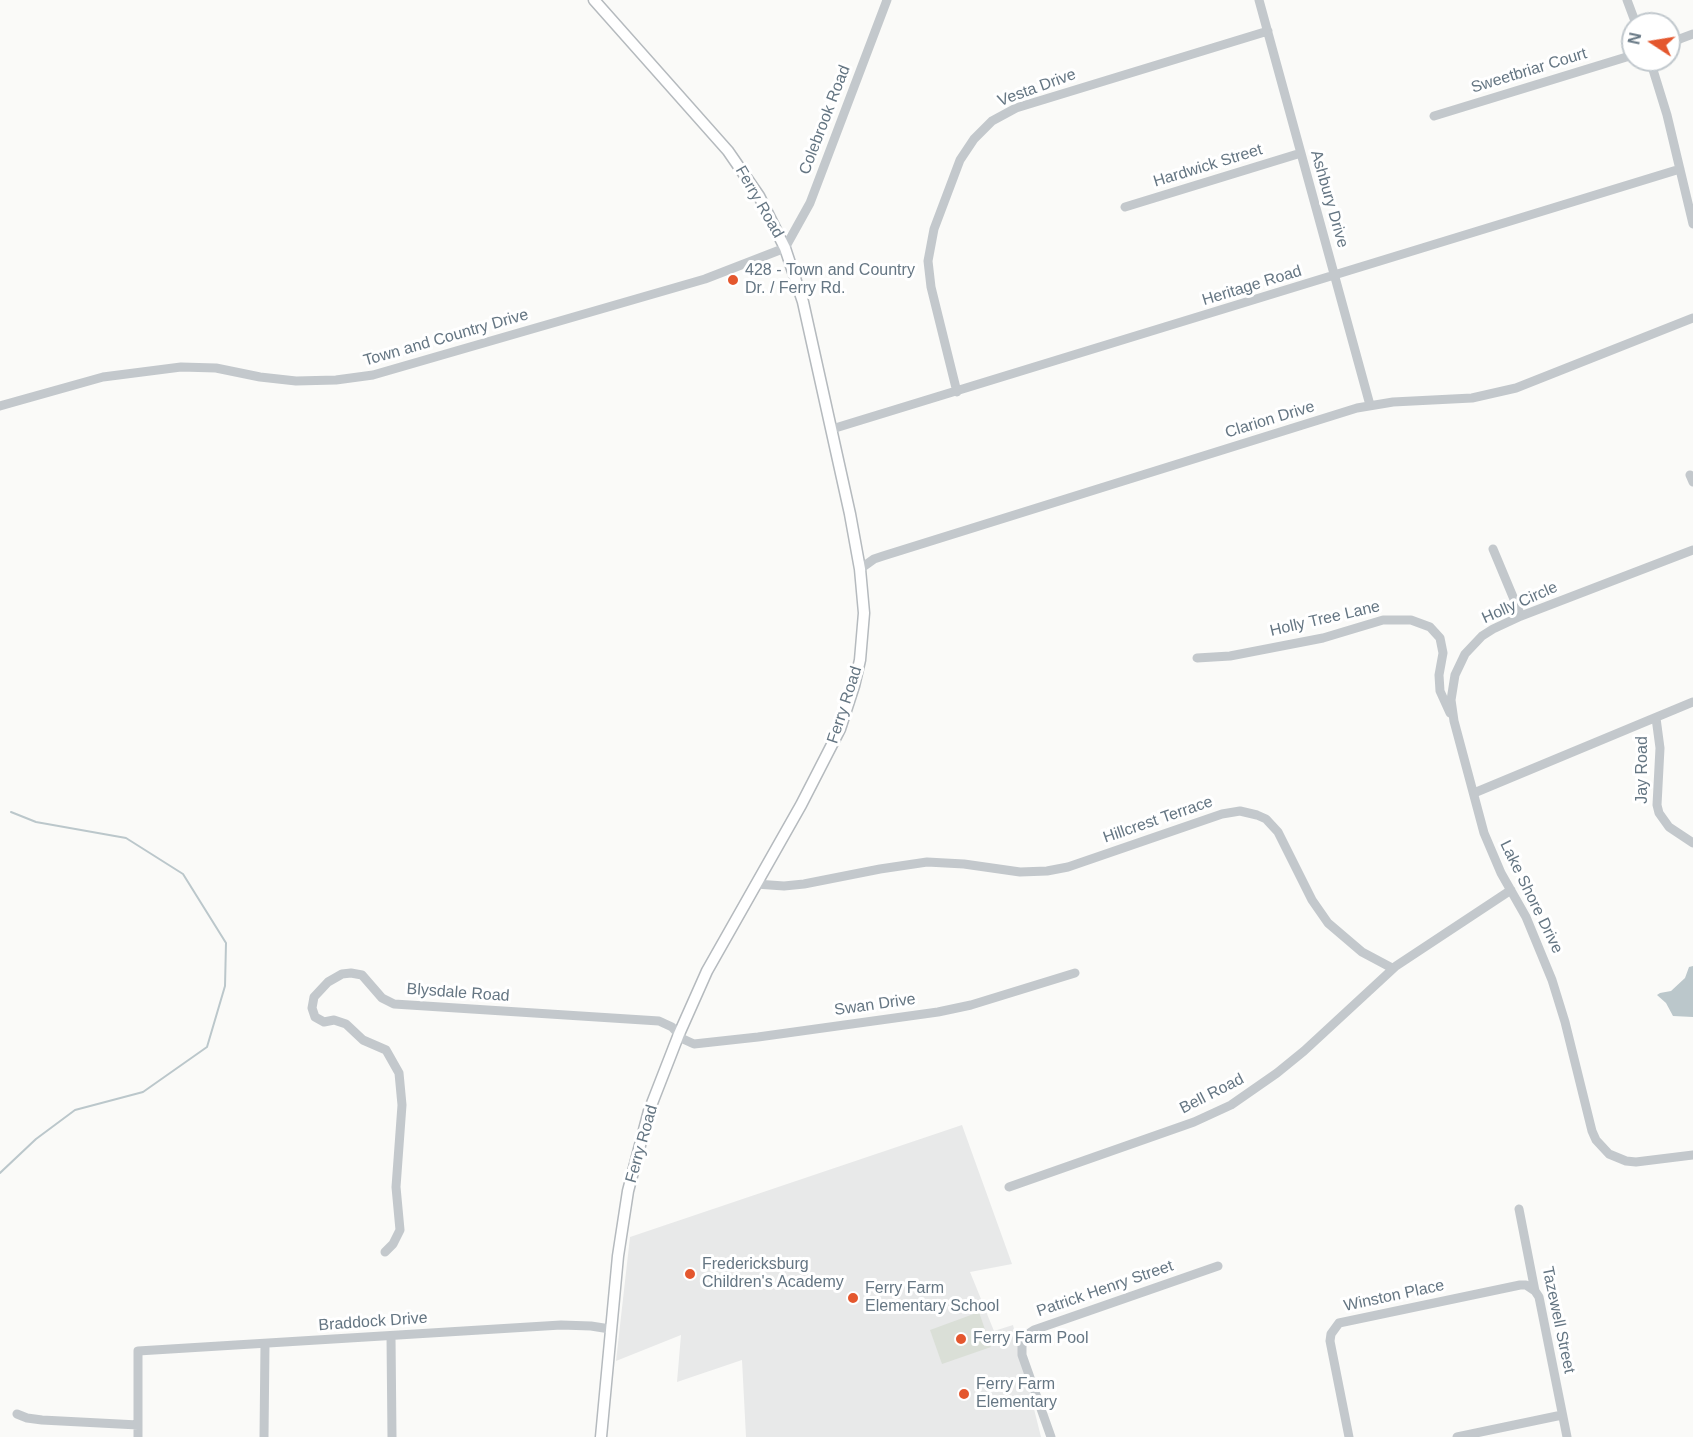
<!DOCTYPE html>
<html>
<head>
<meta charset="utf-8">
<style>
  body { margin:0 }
  #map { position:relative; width:1693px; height:1437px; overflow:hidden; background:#fafaf8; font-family:Arial,sans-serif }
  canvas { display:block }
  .north { position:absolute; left:1621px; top:12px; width:60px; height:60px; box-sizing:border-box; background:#fff; border:2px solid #c1c8cd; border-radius:50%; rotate:282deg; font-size:16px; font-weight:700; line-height:24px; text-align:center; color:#657683 }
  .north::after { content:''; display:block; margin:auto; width:21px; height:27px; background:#e4572e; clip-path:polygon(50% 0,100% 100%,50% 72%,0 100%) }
</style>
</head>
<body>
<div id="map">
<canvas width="1693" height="1437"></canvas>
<div class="north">N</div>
</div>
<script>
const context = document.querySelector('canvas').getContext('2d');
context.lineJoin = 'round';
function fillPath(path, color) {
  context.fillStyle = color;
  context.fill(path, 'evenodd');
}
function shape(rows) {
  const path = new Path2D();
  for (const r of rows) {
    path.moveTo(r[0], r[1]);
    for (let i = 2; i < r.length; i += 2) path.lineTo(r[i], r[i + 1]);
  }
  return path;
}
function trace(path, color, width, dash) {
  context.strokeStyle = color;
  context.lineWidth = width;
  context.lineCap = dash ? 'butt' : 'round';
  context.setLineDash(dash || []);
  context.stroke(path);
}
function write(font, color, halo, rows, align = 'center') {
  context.font = font + ' Arial,sans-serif';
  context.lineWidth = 6;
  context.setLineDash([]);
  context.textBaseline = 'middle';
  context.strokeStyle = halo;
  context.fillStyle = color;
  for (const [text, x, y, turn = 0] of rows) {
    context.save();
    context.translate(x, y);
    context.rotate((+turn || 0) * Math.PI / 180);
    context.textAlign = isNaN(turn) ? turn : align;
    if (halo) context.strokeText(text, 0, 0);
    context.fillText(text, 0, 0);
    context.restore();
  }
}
const built = shape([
  [962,1125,1012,1264,970,1272,994,1331,1013,1325,1041,1437,746,1437,742,1360,677,1382,681,1335,616,1361,630,1237]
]);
const green = shape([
  [979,1312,991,1347,942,1364,930,1330]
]);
const water = shape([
  [1693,966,1693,1017,1673,1016,1666,1003,1657,995,1660,993,1671,991,1685,978,1689,967]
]);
const stream = shape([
  [0,1173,36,1139,75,1110,143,1092,207,1047,225,986,226,943,183,874,126,838,36,822,11,812]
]);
const minor = shape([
  [1259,0,1370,405],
  [1627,0,1636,24],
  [1669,43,1693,34],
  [1650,60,1667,115,1693,224],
  [1434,116,1633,55],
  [1125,207,1301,153],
  [957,392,931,287,928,261,934,229,960,160,974,139,992,121,1016,108,1268,31],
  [0,406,103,377,181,367,216,368,260,377,296,381,336,380,373,375,705,279,785,248,810,203,887,0],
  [832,429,1680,169],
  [1690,475,1693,482],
  [1493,549,1521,616],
  [1693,550,1521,616,1493,629,1482,636,1465,654,1455,675,1451,700,1454,721,1484,833,1501,873,1526,917,1552,980,1565,1022,1592,1131,1596,1140,1609,1154,1626,1161,1636,1162,1693,1155],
  [860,569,874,559,883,556,1357,408,1393,402,1472,398,1516,388,1693,318],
  [1197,658,1230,656,1323,638,1383,620,1411,620,1430,627,1440,638,1443,653,1439,675,1440,691,1450,713],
  [1656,718,1660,748,1657,805,1659,813,1669,827,1693,843],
  [1474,793,1693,702],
  [756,884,784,886,804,884,880,869,927,862,964,864,1020,872,1047,871,1068,867,1222,814,1240,811,1257,815,1266,819,1278,832,1312,900,1328,923,1362,952,1392,968],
  [1009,1187,1194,1122,1231,1105,1277,1073,1304,1051,1396,966,1511,890],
  [1519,1209,1535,1291,1539,1297,1567,1437],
  [385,1252,393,1244,400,1230,396,1187,402,1105,399,1073,386,1050,363,1040,346,1024,334,1020,324,1022,315,1017,312,1008,314,997,328,982,342,974,351,973,362,975,382,998,394,1004,659,1021,672,1027,683,1039,694,1044,758,1037,938,1012,971,1005,1075,973],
  [391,1336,392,1437],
  [17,1414,27,1418,42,1420,138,1425],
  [138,1437,138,1351,561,1325,591,1326,610,1329],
  [264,1437,265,1344],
  [1051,1437,1022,1355,1022,1342,1025,1336,1034,1330,1218,1266],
  [1349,1437,1330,1341,1331,1334,1339,1323,1520,1285,1526,1285,1535,1291],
  [1457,1437,1562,1415]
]);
const major = shape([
  [594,0,728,151,759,196,785,248,803,302,850,514,860,569,864,613,860,660,854,686,840,729,801,805,707,971,679,1034,649,1111,628,1191,618,1256,601,1437]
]);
const markers = [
  [733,280,6,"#e4572e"],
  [690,1274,6,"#e4572e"],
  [853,1298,6,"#e4572e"],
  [961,1339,6,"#e4572e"],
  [964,1394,6,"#e4572e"]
];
const streetNames = [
  ["Sweetbriar Court",1529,71,-17],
  ["Vesta Drive",1037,88,-20],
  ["Colebrook Road",825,120,-69],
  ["Hardwick Street",1208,166,-17],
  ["Ashbury Drive",1329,199,74],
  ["Ferry Road",759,202,60],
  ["Heritage Road",1252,286,-17],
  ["Town and Country Drive",446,338,-16],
  ["Clarion Drive",1270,420,-17],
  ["Holly Circle",1520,603,-24],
  ["Holly Tree Lane",1325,619,-13],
  ["Ferry Road",845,705,-72],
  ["Jay Road",1643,770,-90],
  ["Hillcrest Terrace",1158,820,-19],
  ["Lake Shore Drive",1531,897,64],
  ["Blysdale Road",458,993,4],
  ["Swan Drive",875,1005,-8],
  ["Bell Road",1212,1094,-27],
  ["Ferry Road",642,1144,-74],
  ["Patrick Henry Street",1105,1289,-19],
  ["Winston Place",1394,1296,-12],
  ["Tazewell Street",1558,1320,78],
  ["Braddock Drive",373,1322,-4]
];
const poiNames = [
  ["428 - Town and Country",745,271],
  ["Dr. / Ferry Rd.",745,289],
  ["Fredericksburg",702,1265],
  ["Children's Academy",702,1283],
  ["Ferry Farm",865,1289],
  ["Elementary School",865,1307],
  ["Ferry Farm Pool",973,1339],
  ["Ferry Farm",976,1385],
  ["Elementary",976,1403]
];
fillPath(built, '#e8e9e9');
fillPath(green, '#dadfd7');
fillPath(water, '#bbc7cb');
trace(stream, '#bbc7cb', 2);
trace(major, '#b5babe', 13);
trace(minor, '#c3c8cc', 9);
trace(major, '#fff', 10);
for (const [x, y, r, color] of markers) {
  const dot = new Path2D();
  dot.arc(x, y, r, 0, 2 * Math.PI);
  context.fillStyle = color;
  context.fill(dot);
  trace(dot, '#fff', 2);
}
write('16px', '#657683', '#fff', streetNames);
write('16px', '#657683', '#fff', poiNames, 'left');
</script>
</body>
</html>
